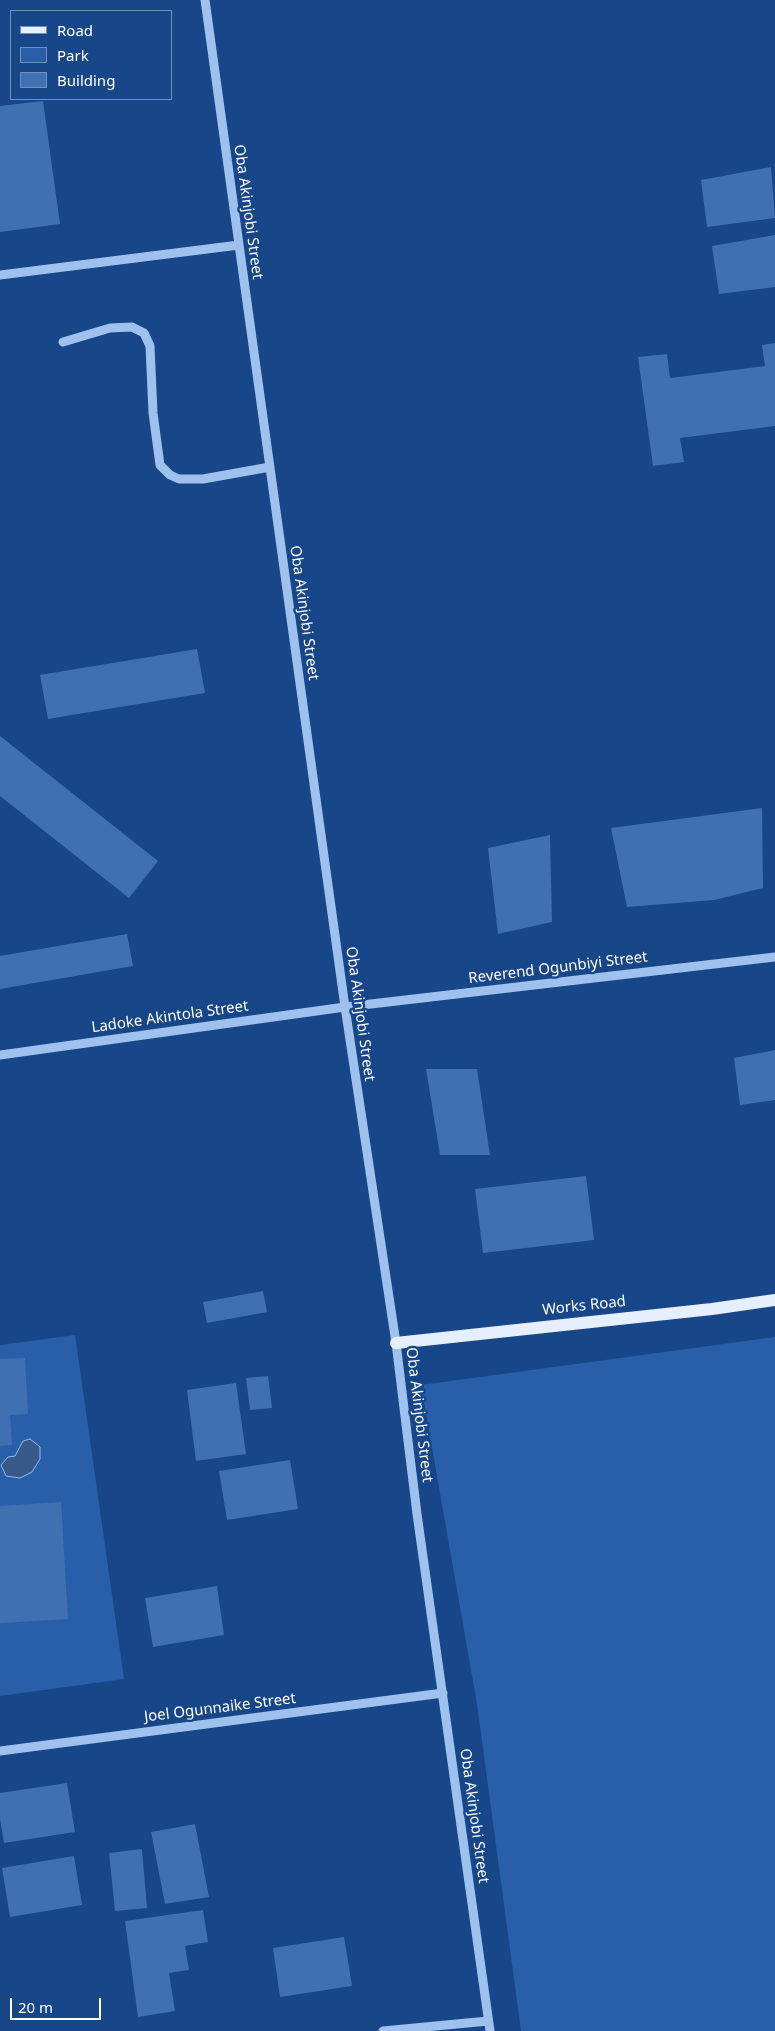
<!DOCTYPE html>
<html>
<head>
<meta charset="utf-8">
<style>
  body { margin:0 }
  #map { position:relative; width:775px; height:2031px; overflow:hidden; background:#174689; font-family:"Noto Sans",sans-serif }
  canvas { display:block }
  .legend { position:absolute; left:10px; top:10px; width:162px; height:90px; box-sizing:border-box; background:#174689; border:1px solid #7490b8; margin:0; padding:6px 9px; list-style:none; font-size:15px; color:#fff }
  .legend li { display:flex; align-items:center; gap:10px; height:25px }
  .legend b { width:25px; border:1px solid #7490b8 }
  .scale { position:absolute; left:10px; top:1998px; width:91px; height:22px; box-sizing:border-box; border:2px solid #fff; border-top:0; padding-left:6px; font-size:15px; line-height:18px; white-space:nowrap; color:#fff; -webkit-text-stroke:4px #174689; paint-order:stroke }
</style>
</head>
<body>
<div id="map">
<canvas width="775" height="2031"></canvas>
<ul class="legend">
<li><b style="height:6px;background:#e6efff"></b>Road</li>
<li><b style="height:14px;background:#295fa8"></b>Park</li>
<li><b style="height:14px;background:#3f70b2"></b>Building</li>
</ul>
<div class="scale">20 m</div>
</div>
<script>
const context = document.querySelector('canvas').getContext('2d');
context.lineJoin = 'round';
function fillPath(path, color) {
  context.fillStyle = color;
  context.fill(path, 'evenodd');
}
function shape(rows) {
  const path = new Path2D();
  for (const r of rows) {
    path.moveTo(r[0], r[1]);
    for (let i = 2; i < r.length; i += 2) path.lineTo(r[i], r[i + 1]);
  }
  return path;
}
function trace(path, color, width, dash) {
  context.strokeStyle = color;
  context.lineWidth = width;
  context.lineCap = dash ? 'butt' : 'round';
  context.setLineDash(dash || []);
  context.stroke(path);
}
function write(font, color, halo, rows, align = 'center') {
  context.font = font + ' "Noto Sans",sans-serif';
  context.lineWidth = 5;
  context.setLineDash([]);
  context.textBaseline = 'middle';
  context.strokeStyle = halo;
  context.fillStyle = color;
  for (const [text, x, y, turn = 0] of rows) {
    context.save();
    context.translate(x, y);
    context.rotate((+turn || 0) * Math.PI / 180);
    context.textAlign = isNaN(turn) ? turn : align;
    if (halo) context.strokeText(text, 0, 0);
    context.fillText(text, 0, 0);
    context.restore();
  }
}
const green = shape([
  [75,1335,124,1679,0,1696,0,1345],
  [775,1337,775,2031,521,2031,477,1704,421,1385]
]);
const water = shape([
  [30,1439,40,1447,40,1459,32,1472,20,1478,6,1476,1,1465,8,1457,15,1456,23,1441,30,1439]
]);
const building = shape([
  [43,101,60,224,0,232,0,106],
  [771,167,775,218,707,227,701,180],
  [775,235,775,287,719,294,712,246],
  [775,343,775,426,680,438,684,462,653,466,638,357,667,354,670,378,765,366,762,345],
  [197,649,205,693,48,719,40,675],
  [0,736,158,861,129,898,0,796],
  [762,808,763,888,714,900,627,907,611,828],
  [550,835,552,922,498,934,488,848],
  [127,934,133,966,0,989,0,956],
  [775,1050,775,1100,740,1105,734,1058],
  [426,1069,477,1069,490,1155,440,1155],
  [586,1176,594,1240,483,1253,475,1189],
  [263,1291,267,1312,207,1323,203,1302],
  [25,1358,28,1414,10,1415,12,1445,0,1446,0,1359],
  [268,1376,272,1408,250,1410,246,1378],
  [236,1383,246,1454,196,1461,187,1390],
  [290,1460,298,1509,227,1520,219,1471],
  [61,1502,68,1619,0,1623,0,1506],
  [217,1586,224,1635,153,1647,145,1598],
  [67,1783,75,1832,4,1843,0,1819,0,1793],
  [195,1824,209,1897,165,1904,151,1832],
  [142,1849,147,1908,115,1911,109,1853],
  [74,1856,82,1905,10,1917,2,1868],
  [203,1910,208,1942,185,1946,189,1970,169,1973,175,2011,138,2017,125,1921],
  [344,1937,352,1986,280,1997,273,1948]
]);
const minor = shape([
  [205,0,345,1007,396,1343,417,1514,490,2031],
  [0,275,239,245],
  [63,342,110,328,132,327,144,333,150,346,153,413,160,465,170,475,179,479,203,479,270,467],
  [0,1055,345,1007,775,957],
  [0,1751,443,1693],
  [383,2031,488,2021]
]);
const major = shape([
  [396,1343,712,1309,775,1300]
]);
const streetNames = [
  ["Oba Akinjobi Street",248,212,82],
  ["Oba Akinjobi Street",304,613,82],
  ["Reverend Ogunbiyi Street",558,968,-7],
  ["Oba Akinjobi Street",360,1014,82],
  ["Ladoke Akintola Street",170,1017,-8],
  ["Works Road",584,1306,-6],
  ["Oba Akinjobi Street",419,1415,83],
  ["Joel Ogunnaike Street",220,1708,-7],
  ["Oba Akinjobi Street",474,1816,82]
];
fillPath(green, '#295fa8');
fillPath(water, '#385a8b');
trace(water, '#91bbf1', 1);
fillPath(building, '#3f70b2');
trace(minor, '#9fc1ee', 9);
trace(major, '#e6efff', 12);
write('15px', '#fff', '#174689', streetNames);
</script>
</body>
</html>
